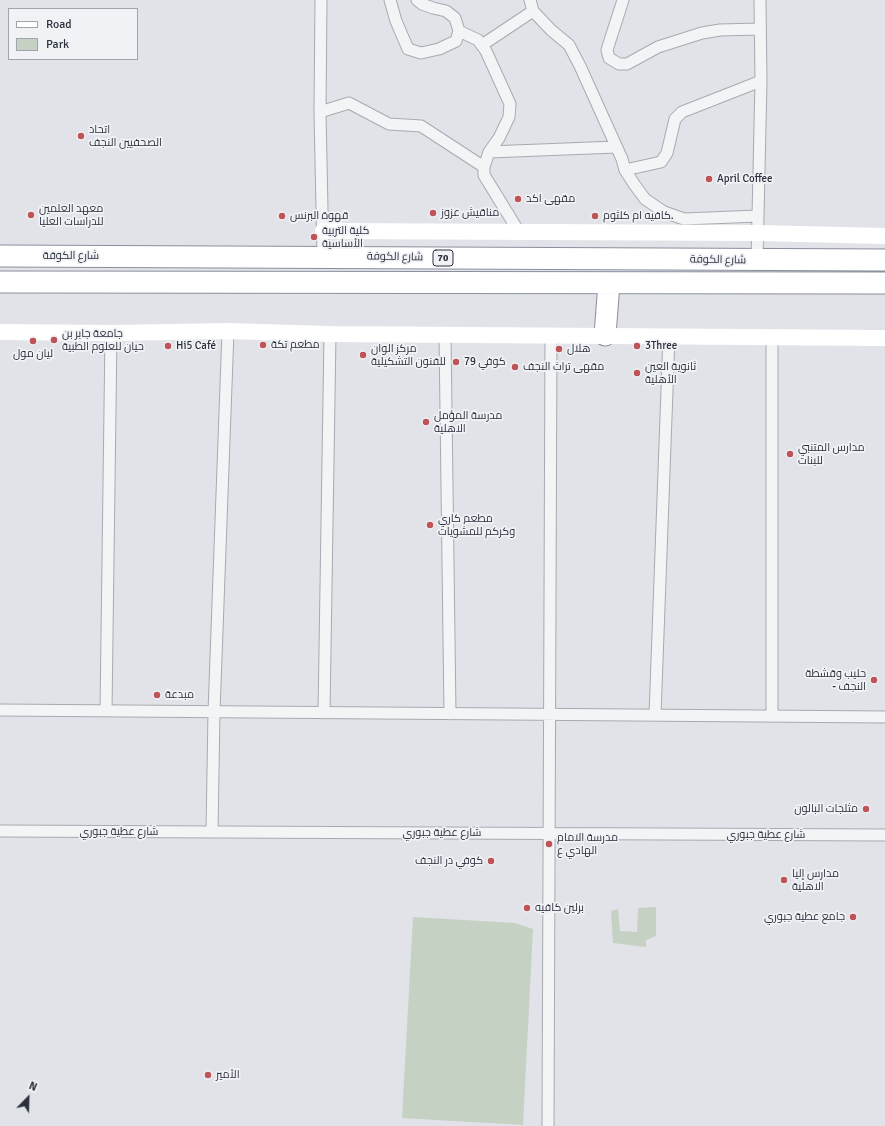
<!DOCTYPE html>
<html>
<head>
<meta charset="utf-8">
<style>
  body { margin:0 }
  #map { position:relative; width:885px; height:1126px; overflow:hidden; background:#e1e3e8; font-family:Signika,sans-serif }
  canvas { display:block }
  .legend { position:absolute; left:8px; top:8px; width:130px; height:52px; box-sizing:border-box; background:#f0f2f5; border:1px solid #a1a4ab; margin:0; padding:5px 7px; list-style:none; font-size:12px; color:#2b303d }
  .legend li { display:flex; align-items:center; gap:8px; height:20px }
  .legend b { width:20px; border:1px solid #a1a4ab }
  .north { position:absolute; left:8px; top:1078px; width:40px; height:40px; -webkit-text-stroke:3px #f0f2f5; paint-order:stroke; rotate:23deg; font-size:11px; font-weight:700; line-height:16px; text-align:center; color:#2b303d }
  .north::after { content:''; display:block; margin:auto; width:14px; height:18px; background:#2b303d; clip-path:polygon(50% 0,100% 100%,50% 72%,0 100%) }
</style>
</head>
<body>
<div id="map">
<canvas width="885" height="1126"></canvas>
<ul class="legend">
<li><b style="height:5px;background:#fff"></b>Road</li>
<li><b style="height:11px;background:#c5d1c3"></b>Park</li>
</ul>
<div class="north">N</div>
</div>
<script>
const context = document.querySelector('canvas').getContext('2d');
context.lineJoin = 'round';
function fillPath(path, color) {
  context.fillStyle = color;
  context.fill(path, 'evenodd');
}
function shape(rows) {
  const path = new Path2D();
  for (const r of rows) {
    path.moveTo(r[0], r[1]);
    for (let i = 2; i < r.length; i += 2) path.lineTo(r[i], r[i + 1]);
  }
  return path;
}
function trace(path, color, width, dash) {
  context.strokeStyle = color;
  context.lineWidth = width;
  context.lineCap = dash ? 'butt' : 'round';
  context.setLineDash(dash || []);
  context.stroke(path);
}
function write(font, color, halo, rows, align = 'center') {
  context.font = font + ' Signika,Cairo,sans-serif';
  context.lineWidth = 3.5;
  context.setLineDash([]);
  context.textBaseline = 'middle';
  context.strokeStyle = halo;
  context.fillStyle = color;
  for (const [text, x, y, turn = 0] of rows) {
    context.save();
    context.translate(x, y);
    context.rotate((+turn || 0) * Math.PI / 180);
    context.textAlign = isNaN(turn) ? turn : align;
    if (halo) context.strokeText(text, 0, 0);
    context.fillText(text, 0, 0);
    context.restore();
  }
}
const green = shape([
  [656,907,656,936,646,940,646,947,613,943,611,911,618,909,620,931,637,932,638,908],
  [413,917,515,923,533,929,523,1125,402,1118]
]);
const street = shape([
  [321,0,320,112,323,257],
  [390,0,396,21,408,49,421,53,439,49,456,41,459,31,455,18,446,11,433,8,422,4,417,0],
  [530,0,533,11,551,30,569,45,580,66,622,159,625,170,634,184,645,199,664,212,684,219,758,216],
  [623,0,607,50,609,58,619,64,627,64,658,47,702,33,720,30,760,29],
  [459,31,478,40,486,51,510,104,509,117,499,138,489,152,484,167,484,175,519,232],
  [482,45,533,11],
  [320,112,349,103,389,124,421,126,484,167],
  [489,152,616,147],
  [625,170,661,162,667,153,675,119,682,112,761,81],
  [757,261,761,81,760,0],
  [445,335,450,714],
  [0,710,885,717],
  [106,711,111,333],
  [324,713,330,334],
  [655,715,669,336],
  [772,716,772,337],
  [0,831,885,835],
  [212,832,214,712,228,331],
  [548,1126,551,336]
]);
const secondary = shape([
  [323,231,757,233,885,236],
  [0,332,111,333,228,331,330,334,885,338]
]);
const highway = shape([
  [0,256,885,260],
  [0,282,885,283],
  [605,335,609,283]
]);
const markers = [
  [81,136,4,"#be5458"],
  [709,179,4,"#be5458"],
  [518,199,4,"#be5458"],
  [433,213,4,"#be5458"],
  [31,215,4,"#be5458"],
  [282,216,4,"#be5458"],
  [595,216,4,"#be5458"],
  [314,237,4,"#be5458"],
  [54,340,4,"#be5458"],
  [33,341,4,"#be5458"],
  [263,345,4,"#be5458"],
  [168,346,4,"#be5458"],
  [637,346,4,"#be5458"],
  [559,349,4,"#be5458"],
  [363,355,4,"#be5458"],
  [456,362,4,"#be5458"],
  [515,367,4,"#be5458"],
  [637,373,4,"#be5458"],
  [426,422,4,"#be5458"],
  [790,454,4,"#be5458"],
  [430,525,4,"#be5458"],
  [874,680,4,"#be5458"],
  [157,695,4,"#be5458"],
  [866,809,4,"#be5458"],
  [549,844,4,"#be5458"],
  [491,861,4,"#be5458"],
  [784,880,4,"#be5458"],
  [527,908,4,"#be5458"],
  [853,917,4,"#be5458"],
  [208,1075,4,"#be5458"]
];
const shields = [
  [443,258,20]
];
const shieldNames = [
  ["70",443,258]
];
const poiNames = [
  ["اتحاد",89,130],
  ["الصحفيين النجف",89,143],
  ["April Coffee",717,179],
  ["مقهى اكد",526,199],
  ["معهد العلمين",39,209],
  ["للدراسات العليا",39,222],
  ["مناقيش عزوز",441,213],
  ["قهوة البرنس",290,216],
  ["كافيه ام كلثوم.",603,216],
  ["كلية التربية",322,231],
  ["الأساسية",322,244],
  ["جامعة جابر بن",62,334],
  ["حيان للعلوم الطبية",62,347],
  ["مطعم تكة",271,345],
  ["Hi5 Café",176,346],
  ["3Three",645,346],
  ["مركز الوان",371,349],
  ["للفنون التشكيلية",371,362],
  ["هلال",567,349],
  ["ليان مول",33,354,"center"],
  ["كوفي 79",464,362],
  ["مقهى تراث النجف",523,367],
  ["ثانوية العين",645,367],
  ["الأهلية",645,380],
  ["مدرسة المؤمل",434,416],
  ["الاهلية",434,429],
  ["مدارس المتنبي",798,448],
  ["للبنات",798,461],
  ["مطعم كاري",438,519],
  ["وكركم للمشويات",438,532],
  ["حليب وقشطة",866,674,"right"],
  ["- النجف",866,687,"right"],
  ["مبدعة",165,695],
  ["مثلجات البالون",858,809,"right"],
  ["مدرسة الامام",557,838],
  ["الهادي ع",557,851],
  ["كوفي در النجف",483,861,"right"],
  ["مدارس إليا",792,874],
  ["الاهلية",792,887],
  ["برلين كافيه",535,908],
  ["جامع عطية جبوري",845,917,"right"],
  ["الأمير",216,1075]
];
const streetNames = [
  ["شارع الكوفة",71,256],
  ["شارع الكوفة",395,257,1],
  ["شارع الكوفة",718,260,1],
  ["شارع عطية جبوري",119,832],
  ["شارع عطية جبوري",442,833],
  ["شارع عطية جبوري",766,835]
];
fillPath(green, '#c5d1c3');
trace(street, '#a7aab1', 13);
trace(highway, '#8a8f9d', 23);
trace(street, '#f3f4f6', 11);
trace(secondary, '#fff', 16);
trace(highway, '#fff', 21);
for (const [x, y, r, color] of markers) {
  const dot = new Path2D();
  dot.arc(x, y, r, 0, 2 * Math.PI);
  context.fillStyle = color;
  context.fill(dot);
  trace(dot, '#f0f2f5', 1.5);
}
for (const [x, y, w] of shields) {
  const box = new Path2D();
  box.roundRect(x - w / 2, y - 8, w, 16, 3);
  context.fillStyle = '#f0f2f5';
  context.fill(box);
  trace(box, '#2b303d', 1);
}
write('bold 10px', '#2b303d', null, shieldNames);
write('11px', '#2b303d', '#f0f2f5', poiNames, 'left');
write('11px', '#2b303d', '#f0f2f5', streetNames);
</script>
</body>
</html>
